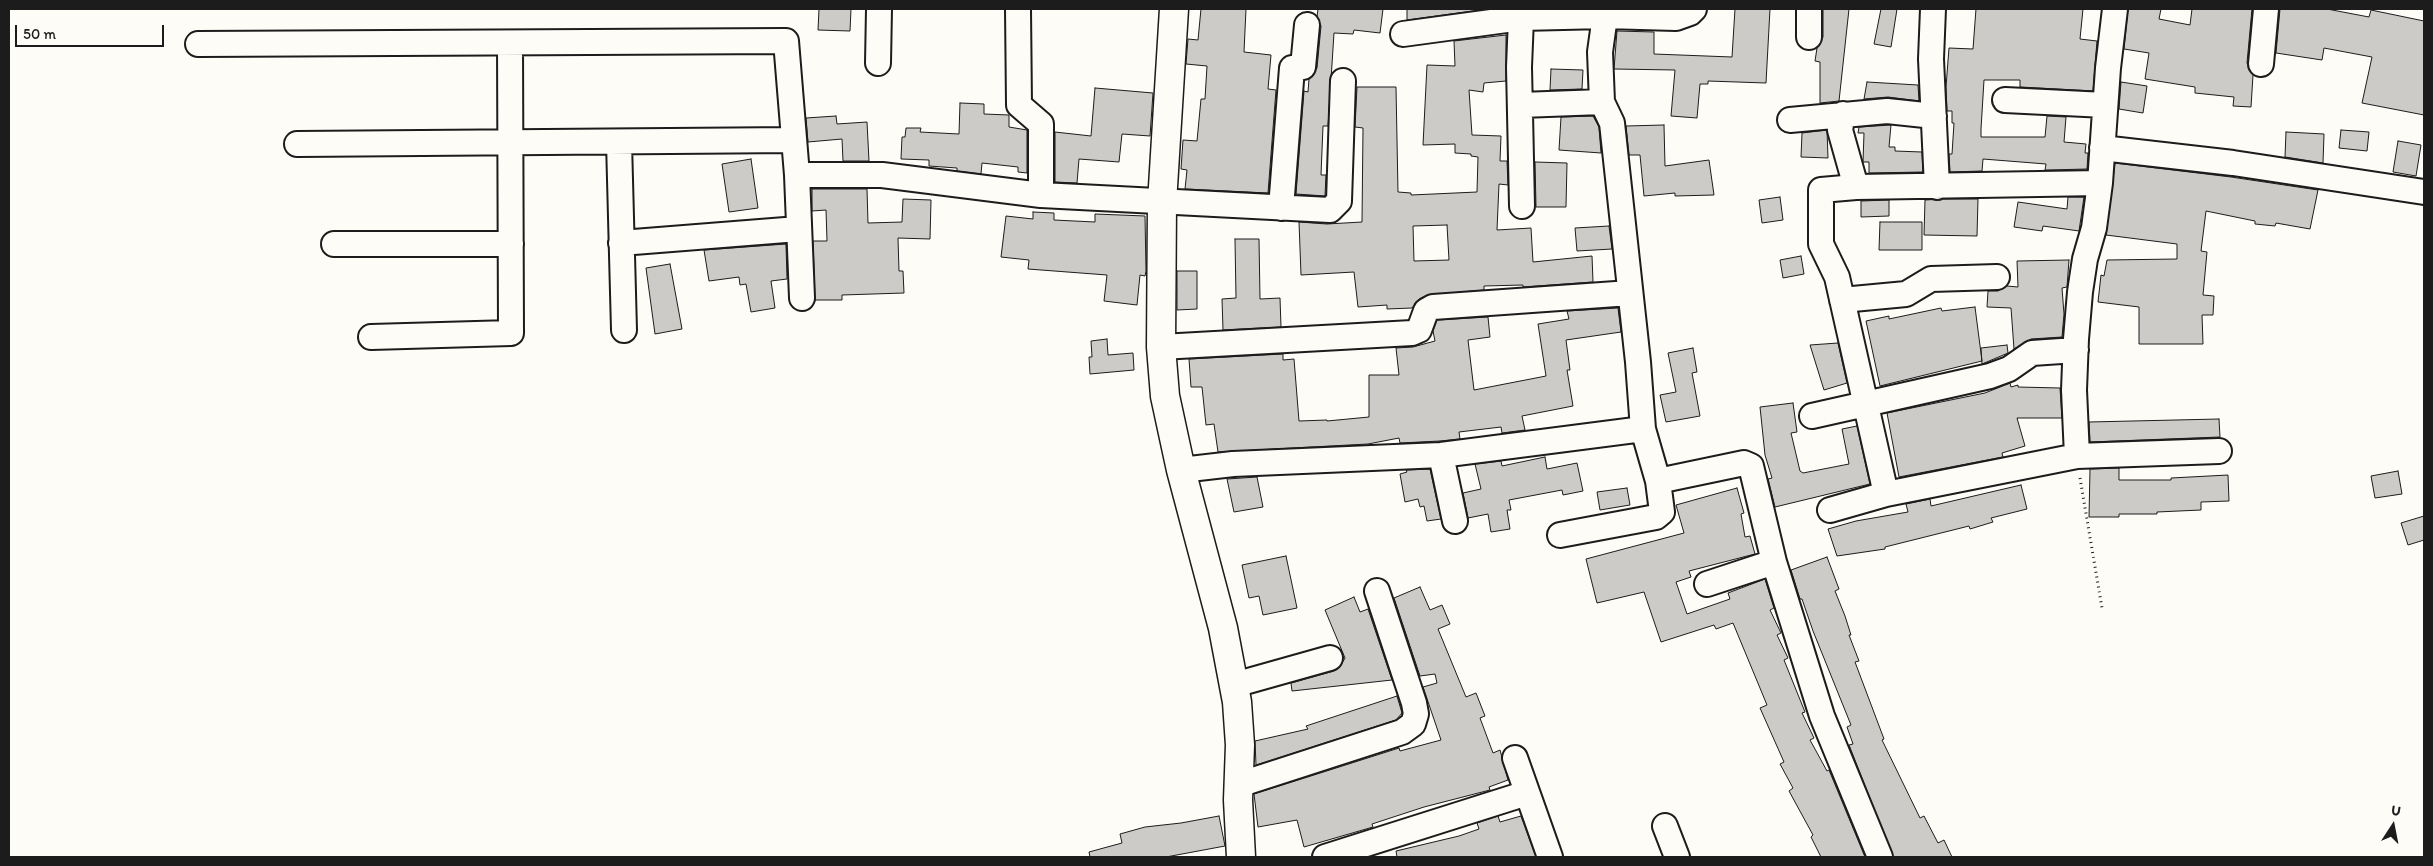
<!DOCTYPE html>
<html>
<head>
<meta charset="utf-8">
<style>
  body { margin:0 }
  #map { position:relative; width:2433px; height:866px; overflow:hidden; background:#fdfcf7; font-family:Itim,sans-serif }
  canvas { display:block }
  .frame { position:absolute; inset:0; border:10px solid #1c1c1c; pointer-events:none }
  .north { position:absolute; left:2368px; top:801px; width:50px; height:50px; -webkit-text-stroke:4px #fdfcf7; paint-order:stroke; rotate:11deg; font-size:14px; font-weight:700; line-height:20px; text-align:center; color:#1c1c1c }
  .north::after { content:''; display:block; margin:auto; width:18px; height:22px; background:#1c1c1c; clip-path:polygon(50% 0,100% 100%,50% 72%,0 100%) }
  .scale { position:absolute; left:15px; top:25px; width:149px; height:22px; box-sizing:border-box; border:2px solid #1c1c1c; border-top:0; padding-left:6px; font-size:15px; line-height:18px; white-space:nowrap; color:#1c1c1c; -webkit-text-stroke:4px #fdfcf7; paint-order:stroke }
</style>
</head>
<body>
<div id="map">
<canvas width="2433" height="866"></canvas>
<div class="frame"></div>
<div class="north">U</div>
<div class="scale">50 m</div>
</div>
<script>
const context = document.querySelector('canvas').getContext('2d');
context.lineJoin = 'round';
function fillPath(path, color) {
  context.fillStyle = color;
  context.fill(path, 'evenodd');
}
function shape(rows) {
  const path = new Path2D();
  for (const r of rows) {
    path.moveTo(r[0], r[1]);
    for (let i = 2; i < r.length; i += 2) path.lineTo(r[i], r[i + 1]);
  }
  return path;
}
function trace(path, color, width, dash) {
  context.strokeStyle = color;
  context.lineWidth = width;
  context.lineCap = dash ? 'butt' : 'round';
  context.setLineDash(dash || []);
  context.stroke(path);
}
const building = shape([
  [819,9,851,9,850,31,818,30,819,9],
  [1201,9,1246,9,1244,52,1271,55,1268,89,1276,90,1268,193,1185,189,1187,170,1181,169,1183,140,1197,141,1201,99,1205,99,1207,66,1186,64,1188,39,1198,40,1201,9],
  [1318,9,1383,9,1380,33,1354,30,1353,34,1334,33,1328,126,1323,126,1321,175,1326,175,1325,196,1296,194,1304,91,1308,92,1309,79,1317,68,1321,26,1317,17,1318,9],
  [1407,9,1487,9,1407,20,1407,9],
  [1735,9,1770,9,1766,83,1708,81,1708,84,1700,84,1697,118,1671,116,1675,70,1614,69,1617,31,1654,32,1654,54,1732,57,1735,9],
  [1823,9,1849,9,1839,101,1820,103,1820,62,1815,61,1817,48,1823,37,1823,9],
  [1881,9,1897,9,1891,47,1874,44,1881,9],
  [1976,9,2083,9,2080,39,2097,41,2093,91,2020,87,2020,80,1984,80,1981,129,1981,137,2045,137,2047,116,2066,117,2064,142,2086,144,2085,153,2088,153,2087,169,2049,170,2045,170,2046,164,1983,159,1982,171,1950,172,1949,154,1952,154,1954,123,1952,123,1952,111,1947,111,1946,87,1949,48,1973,49,1976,9],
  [2128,9,2161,9,2159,19,2190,25,2192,9,2252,9,2247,63,2253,75,2251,107,2233,106,2234,97,2195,93,2195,87,2145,79,2149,53,2124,49,2128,9],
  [2280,9,2327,9,2369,17,2371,10,2424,21,2424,115,2362,103,2372,57,2324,48,2322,60,2276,53,2280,9],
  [1506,35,1506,81,1484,83,1483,92,1469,90,1472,135,1501,136,1500,161,1507,161,1508,185,1499,184,1497,230,1531,228,1533,262,1592,256,1593,282,1523,287,1523,285,1484,286,1484,290,1427,295,1419,299,1412,308,1387,309,1387,305,1358,307,1354,272,1301,275,1299,222,1327,224,1362,222,1363,128,1355,127,1357,87,1396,87,1398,192,1411,193,1411,195,1477,192,1478,157,1471,156,1471,154,1455,153,1455,144,1423,145,1427,65,1455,66,1454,41,1506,35],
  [1447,225,1449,260,1414,261,1413,226,1447,225],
  [1551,69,1583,70,1582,89,1550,90,1551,69],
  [1867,82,1918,85,1919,101,1888,97,1864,99,1867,82],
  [2121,82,2147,86,2143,113,2119,109,2121,82],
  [1095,88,1153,93,1150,136,1122,134,1119,162,1079,159,1077,183,1055,182,1055,132,1091,136,1095,88],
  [960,103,984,104,984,114,1009,115,1009,127,1027,130,1027,173,1018,172,1018,167,982,163,981,174,957,171,957,168,929,166,929,160,901,159,902,137,905,137,906,128,921,128,920,132,959,134,960,103],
  [836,116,837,124,867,122,869,161,843,161,842,139,808,142,806,118,836,116],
  [1593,116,1599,127,1601,153,1559,150,1561,117,1593,116],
  [1664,125,1665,166,1709,160,1714,195,1675,196,1675,193,1644,196,1640,155,1629,155,1626,126,1664,125],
  [1891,125,1889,147,1895,147,1895,151,1922,152,1923,172,1869,173,1869,162,1863,162,1864,133,1858,133,1859,127,1891,125],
  [1827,130,1828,158,1801,157,1802,133,1827,130],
  [2341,130,2369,132,2367,151,2339,148,2341,130],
  [2286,132,2324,134,2323,163,2285,157,2286,132],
  [2398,141,2421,145,2416,176,2393,172,2398,141],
  [751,159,758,208,729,212,722,164,751,159],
  [1535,162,1567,163,1566,207,1536,207,1535,162],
  [2115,163,2231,177,2318,190,2310,229,2276,223,2275,226,2255,224,2255,221,2206,211,2201,251,2207,252,2203,295,2214,296,2213,315,2202,315,2203,344,2139,344,2139,307,2098,302,2101,275,2104,276,2107,260,2177,259,2177,244,2106,235,2115,163],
  [812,189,867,189,868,223,902,222,903,199,931,200,930,239,898,238,899,271,903,271,904,293,842,295,842,300,815,300,813,241,827,241,826,210,812,211,812,189],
  [1780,197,1783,220,1762,223,1759,200,1780,197],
  [2068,197,2084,197,2079,231,2043,226,2042,231,2014,227,2018,202,2067,209,2068,197],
  [1942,199,1978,199,1977,236,1924,235,1925,200,1942,199],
  [1889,200,1889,216,1861,217,1861,201,1889,200],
  [1033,212,1054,213,1054,220,1095,222,1095,214,1145,216,1146,271,1145,276,1140,275,1137,305,1104,301,1107,275,1028,269,1029,260,1001,257,1006,216,1033,219,1033,212],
  [1880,222,1922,222,1922,250,1879,250,1880,222],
  [1609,226,1612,249,1577,251,1575,228,1609,226],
  [1235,239,1259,239,1260,299,1280,298,1281,327,1223,330,1222,299,1236,298,1235,239],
  [786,244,787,279,771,281,775,308,751,312,746,284,740,285,739,277,709,281,704,250,786,244],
  [1801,256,1804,274,1783,278,1780,260,1801,256],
  [2069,260,2067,287,2062,288,2064,314,2062,337,2031,339,2014,349,2011,308,1987,307,1988,291,1998,291,2007,286,2018,287,2017,261,2069,260],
  [670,264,682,329,655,334,646,268,670,264],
  [1177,271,1197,271,1197,309,1177,310,1177,271],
  [1975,307,1982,361,1880,386,1866,321,1889,316,1889,319,1941,308,1942,311,1975,307],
  [1618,308,1621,332,1566,340,1570,370,1567,370,1573,406,1522,416,1525,430,1502,433,1501,427,1459,432,1460,439,1440,441,1400,443,1399,438,1368,444,1218,452,1214,424,1206,425,1202,387,1191,387,1189,359,1283,354,1283,360,1294,359,1299,421,1327,420,1327,421,1369,417,1369,375,1399,375,1396,348,1413,347,1435,341,1433,331,1437,320,1488,317,1490,337,1468,340,1474,390,1546,376,1538,324,1569,319,1567,311,1618,308],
  [1107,339,1108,355,1133,353,1134,370,1090,374,1089,357,1092,357,1091,341,1107,339],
  [1838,343,1847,383,1824,390,1810,345,1838,343],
  [2007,345,2008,353,1982,364,1981,348,2007,345],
  [1693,348,1697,372,1692,373,1700,416,1666,422,1660,395,1676,392,1668,353,1693,348],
  [2010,383,2011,387,2018,385,2018,387,2060,388,2062,418,2017,418,2025,446,2002,453,2003,457,1899,477,1887,413,1985,393,2010,383],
  [1793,403,1797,432,1791,433,1800,471,1803,473,1849,464,1842,429,1857,426,1870,484,1775,507,1768,479,1772,478,1765,455,1760,407,1793,403],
  [2219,419,2220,437,2090,442,2089,422,2219,419],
  [1545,457,1547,469,1577,463,1583,491,1563,495,1562,490,1509,500,1511,510,1507,510,1510,529,1491,532,1488,514,1468,518,1463,493,1481,489,1475,464,1501,461,1502,466,1545,457],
  [2119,468,2119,480,2171,480,2171,478,2228,475,2229,501,2201,502,2201,510,2157,512,2157,514,2119,514,2119,517,2089,517,2090,469,2119,468],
  [1430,469,1441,519,1427,521,1424,506,1420,507,1418,499,1405,502,1400,474,1407,472,1406,470,1430,469],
  [2398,471,2402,494,2375,498,2371,476,2398,471],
  [1257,477,1263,507,1234,512,1227,479,1257,477],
  [2021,485,2027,509,1991,518,1993,522,1970,529,1969,526,1885,547,1885,549,1837,556,1828,529,1856,521,1908,512,1906,504,1930,499,1931,506,2021,485],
  [1627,488,1630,505,1600,510,1597,492,1627,488],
  [1737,488,1744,513,1741,514,1745,537,1750,536,1755,554,1689,571,1691,577,1676,582,1687,614,1730,599,1728,593,1765,579,1774,608,1770,610,1781,633,1777,635,1788,658,1784,660,1805,712,1802,713,1814,738,1810,740,1827,771,1829,770,1865,857,1821,857,1811,837,1813,835,1789,791,1793,788,1780,764,1784,762,1760,708,1767,705,1733,623,1716,629,1714,625,1661,642,1644,592,1597,603,1586,559,1684,533,1676,505,1737,488],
  [2424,516,2424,540,2408,545,2401,523,2424,516],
  [1286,556,1297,608,1263,615,1259,596,1249,598,1242,565,1286,556],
  [1827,557,1839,589,1835,591,1845,616,1851,635,1849,635,1859,661,1855,662,1884,739,1882,740,1920,818,1924,816,1938,843,1944,840,1952,857,1893,857,1849,745,1853,744,1847,727,1851,725,1813,631,1802,599,1800,599,1791,570,1827,557],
  [1420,587,1430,610,1442,605,1450,624,1438,629,1466,697,1476,693,1485,716,1480,718,1493,753,1500,750,1508,780,1489,787,1490,790,1424,807,1372,824,1373,827,1304,847,1297,820,1258,827,1254,794,1399,748,1400,751,1441,740,1423,687,1437,683,1435,674,1420,676,1394,598,1420,587],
  [1354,597,1360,612,1368,609,1392,680,1292,691,1291,683,1334,671,1340,667,1345,658,1325,610,1354,597],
  [1397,696,1402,713,1396,720,1256,765,1255,741,1308,729,1306,726,1397,696],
  [1219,816,1225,846,1166,857,1090,857,1089,852,1122,843,1120,834,1145,827,1181,823,1219,816],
  [1498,816,1500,822,1521,816,1536,857,1397,857,1396,851,1459,836,1479,829,1477,823,1498,816]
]);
const path = shape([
  [2080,478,2102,608]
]);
const street = shape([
  [1018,9,1019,105,1041,124,1041,195],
  [1518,9,1521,18,1519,67,1522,206],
  [1809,9,1809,37],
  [1933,9,1931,59,1937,187],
  [1403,34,1521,18,1605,16,1676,18,1690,13,1694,9],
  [198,44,786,41,797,175],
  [878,63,879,9],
  [2261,64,2266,9],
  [2005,100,2105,105],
  [1521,105,1602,102],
  [1843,114,1840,130,1856,187],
  [1790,120,1887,111,1934,116],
  [619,142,624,330],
  [297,144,794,140],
  [2102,148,2233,163,2424,192],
  [2100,183,1856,187,1821,190,1821,244,1837,277,1886,494,2077,456,2219,451],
  [1281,208,1292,68,1303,67,1307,25],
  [621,243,798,229],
  [334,244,511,244],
  [802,298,797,175,882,175,1041,195,1330,210,1339,201,1343,81],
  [1842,300,1906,294,1931,279,1997,277],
  [371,337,511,333,510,43],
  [1161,347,1412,333,1419,330,1426,311,1433,307,1630,293],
  [1812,416,1990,376,2009,369,2032,353,2076,350],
  [1441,455,1455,521],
  [2077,456,2074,390,2076,339,2080,292,2085,259,2094,228,2100,183,2108,68,2115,9],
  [1181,470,1233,464,1441,455,1643,429],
  [1658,481,1744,463,1751,466,1774,562,1822,716,1880,857],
  [1830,510,1886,494],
  [1560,535,1656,517,1662,512,1658,481,1643,429,1638,362,1612,123,1602,102,1600,52,1605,16],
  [1707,584,1774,562],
  [1234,685,1330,658],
  [1515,758,1550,857],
  [1238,785,1402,732,1413,724,1416,714,1414,703,1377,591],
  [1665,826,1677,857],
  [1325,857,1527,793]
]);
const secondary = shape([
  [1174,9,1162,203,1161,347,1165,396,1181,470,1223,628,1237,702,1240,745,1238,800,1241,857]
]);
fillPath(building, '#cccbc8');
trace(building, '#1c1c1c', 1);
trace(street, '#1c1c1c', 28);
trace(secondary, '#1c1c1c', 31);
trace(path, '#1c1c1c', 3, [1, 4]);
trace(street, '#fdfcf7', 24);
trace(secondary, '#fdfcf7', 28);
</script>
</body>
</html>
